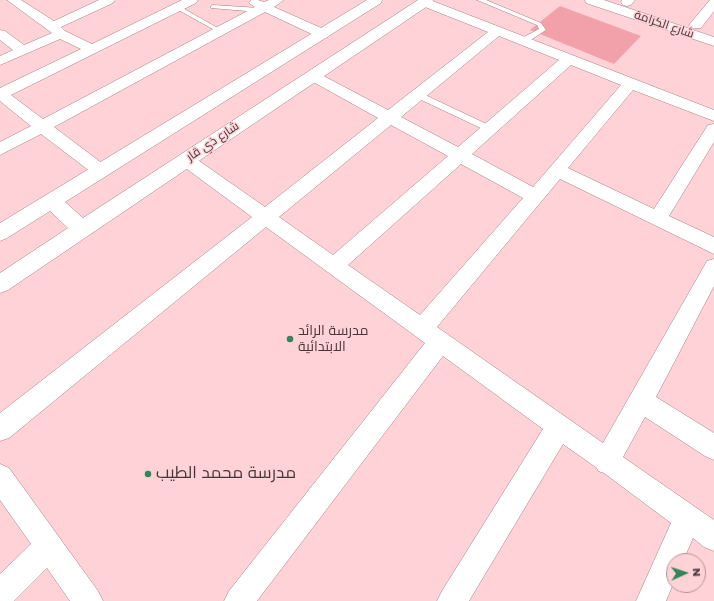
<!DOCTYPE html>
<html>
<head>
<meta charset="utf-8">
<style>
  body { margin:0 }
  #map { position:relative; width:714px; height:601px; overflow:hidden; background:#fed2d6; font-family:Poppins,sans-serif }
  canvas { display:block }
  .north { position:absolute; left:666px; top:553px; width:40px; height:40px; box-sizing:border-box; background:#fed2d6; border:1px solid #b59497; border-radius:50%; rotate:87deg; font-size:11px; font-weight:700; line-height:16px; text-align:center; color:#483739 }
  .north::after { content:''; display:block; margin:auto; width:14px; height:18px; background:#338659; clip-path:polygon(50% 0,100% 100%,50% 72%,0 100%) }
</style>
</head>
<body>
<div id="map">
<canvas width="714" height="601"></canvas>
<div class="north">N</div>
</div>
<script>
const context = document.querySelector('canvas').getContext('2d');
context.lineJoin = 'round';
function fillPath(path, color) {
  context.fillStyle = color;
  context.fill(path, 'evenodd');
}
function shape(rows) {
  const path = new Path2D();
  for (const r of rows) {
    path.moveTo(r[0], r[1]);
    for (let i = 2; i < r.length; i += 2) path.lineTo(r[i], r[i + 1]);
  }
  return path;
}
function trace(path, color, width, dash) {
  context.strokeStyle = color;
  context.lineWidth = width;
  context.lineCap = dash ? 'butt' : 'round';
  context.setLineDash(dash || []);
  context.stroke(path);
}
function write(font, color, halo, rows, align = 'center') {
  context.font = font + ' Poppins,Cairo,sans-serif';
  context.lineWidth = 3;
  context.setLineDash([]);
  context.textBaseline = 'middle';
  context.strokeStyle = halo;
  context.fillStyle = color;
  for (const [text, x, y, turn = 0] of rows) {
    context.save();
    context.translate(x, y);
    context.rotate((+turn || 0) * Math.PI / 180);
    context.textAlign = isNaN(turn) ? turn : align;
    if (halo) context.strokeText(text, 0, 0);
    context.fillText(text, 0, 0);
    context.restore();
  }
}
const green = shape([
  [560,6,641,36,614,64,530,30]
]);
const service = shape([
  [477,0,486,0,541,23,546,30,526,43,520,43,520,39,539,29,537,25,477,0],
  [213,5,259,8,262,10,259,12,211,8,211,6,213,5],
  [175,6,179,6,223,31,218,32,175,8,175,6],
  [415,93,421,93,493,127,494,129,490,132,487,131,415,97,415,93]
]);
const minor = shape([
  [7,0,21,0,54,21,99,0,115,0,113,3,61,27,65,31,92,44,182,0,198,0,196,3,11,95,43,119,255,7,249,3,251,0,258,0,264,2,269,0,284,0,274,7,328,31,330,34,328,37,323,38,318,37,265,12,54,127,107,167,110,171,107,175,101,177,95,175,41,134,0,155,0,142,31,126,0,101,0,88,81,49,60,39,0,65,0,56,13,50,0,40,0,30,5,31,24,45,52,33,7,0],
  [419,0,430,0,714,110,714,121,633,90,568,168,654,209,708,125,714,124,714,142,669,216,714,237,714,254,560,179,437,327,603,443,707,261,714,259,714,286,656,397,714,433,714,460,705,456,645,417,623,457,714,520,714,551,704,547,693,538,683,561,674,561,674,582,666,601,636,601,671,523,604,473,598,471,597,468,563,444,469,601,437,601,442,591,543,429,443,356,257,601,224,601,229,591,425,343,266,227,9,438,0,441,0,413,252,217,180,164,178,160,180,156,186,154,192,156,265,207,378,118,308,79,306,76,308,73,313,72,318,73,388,110,488,32,420,5,418,2,419,0],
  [499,36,559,60,458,147,401,117,499,36],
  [571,65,621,85,533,187,472,154,571,65],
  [391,125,448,156,333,255,279,217,391,125],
  [461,164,523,198,420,315,348,265,461,164],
  [622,0,635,0,631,5,627,6,623,5,621,2,622,0],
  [710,0,714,0,714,11,701,28,691,28,689,25,710,0],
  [0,464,9,468,98,591,103,601,70,601,47,568,14,601,0,601,0,574,31,544,0,500,0,464]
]);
const tertiary = shape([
  [367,0,382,0,381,3,65,202,83,218,418,0,433,0,432,3,8,290,0,293,0,273,68,228,50,211,7,238,0,241,0,223,367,0],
  [585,0,604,0,714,37,714,46,586,3,585,0]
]);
const markers = [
  [290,339,4,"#338659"],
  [148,474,4,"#338659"]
];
const farStreetnames = [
  ["شارع الكرامة",664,25,19],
  ["شارع ذي قار",213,142,-34]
];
const poiNames = [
  ["مدرسة الرائد",298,331],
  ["الابتدائية",298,347]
];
const nearPoinames = [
  ["مدرسة محمد الطيب",156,474]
];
fillPath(green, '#f2a1aa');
trace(service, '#a67e82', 1);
trace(minor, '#a67e82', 1);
trace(tertiary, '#a67e82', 1);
fillPath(service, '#fff');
fillPath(minor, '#fff');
fillPath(tertiary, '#fff');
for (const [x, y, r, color] of markers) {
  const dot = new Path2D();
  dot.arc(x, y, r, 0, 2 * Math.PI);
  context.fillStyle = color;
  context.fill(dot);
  trace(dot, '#fed2d6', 1.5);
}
write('12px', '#483739', '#fed2d6', farStreetnames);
write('14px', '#483739', '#fed2d6', poiNames, 'left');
write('17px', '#483739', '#fed2d6', nearPoinames, 'left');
</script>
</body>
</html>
